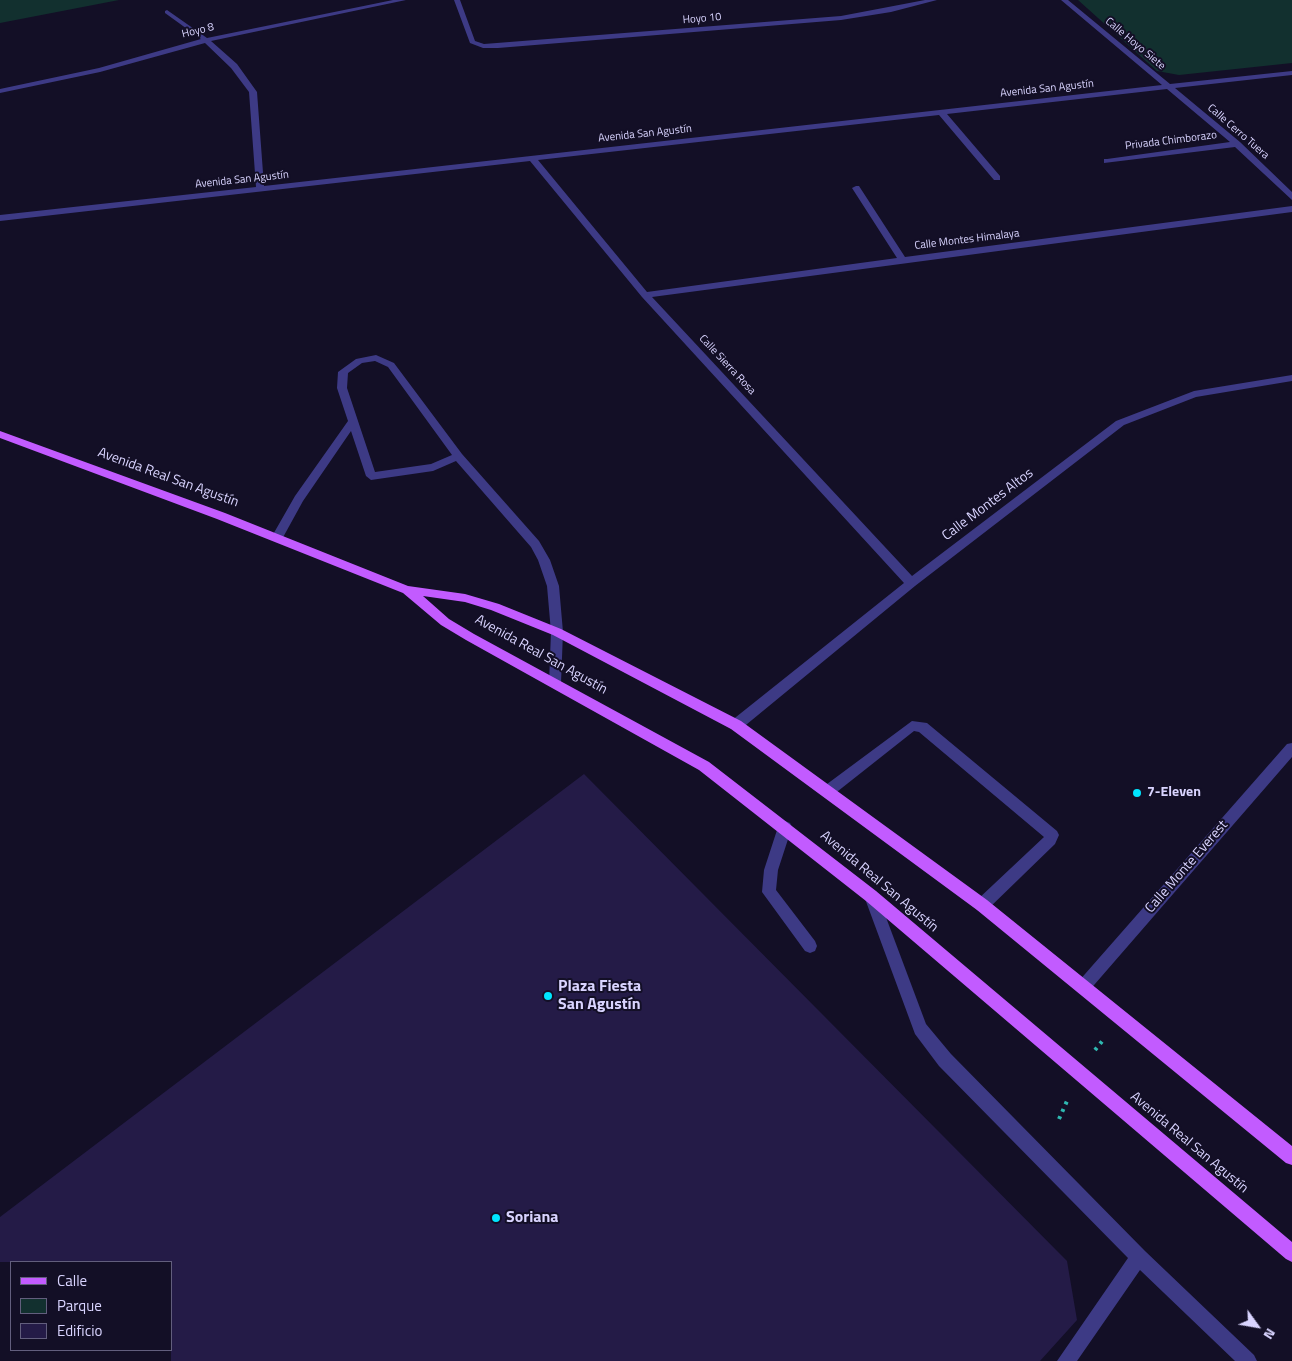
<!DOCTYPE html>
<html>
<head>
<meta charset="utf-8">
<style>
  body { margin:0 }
  #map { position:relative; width:1292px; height:1361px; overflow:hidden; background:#130f26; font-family:"Titillium Web",sans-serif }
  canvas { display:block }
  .legend { position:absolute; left:10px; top:1261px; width:162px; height:90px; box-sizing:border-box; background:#130f26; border:1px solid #625e7d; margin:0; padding:6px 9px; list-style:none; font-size:15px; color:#d9d4ff }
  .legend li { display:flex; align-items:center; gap:10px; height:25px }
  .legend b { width:25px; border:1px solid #625e7d }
  .north { position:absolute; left:1232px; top:1301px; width:50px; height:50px; -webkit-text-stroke:4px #130f26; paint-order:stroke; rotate:122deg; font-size:14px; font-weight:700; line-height:20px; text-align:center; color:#d9d4ff }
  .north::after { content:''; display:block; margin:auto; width:18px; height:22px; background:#d9d4ff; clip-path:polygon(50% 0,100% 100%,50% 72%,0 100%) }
</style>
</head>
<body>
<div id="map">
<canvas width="1292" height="1361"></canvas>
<ul class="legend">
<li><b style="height:6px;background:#c25bff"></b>Calle</li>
<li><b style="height:14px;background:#12302f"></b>Parque</li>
<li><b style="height:14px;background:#241b47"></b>Edificio</li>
</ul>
<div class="north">N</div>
</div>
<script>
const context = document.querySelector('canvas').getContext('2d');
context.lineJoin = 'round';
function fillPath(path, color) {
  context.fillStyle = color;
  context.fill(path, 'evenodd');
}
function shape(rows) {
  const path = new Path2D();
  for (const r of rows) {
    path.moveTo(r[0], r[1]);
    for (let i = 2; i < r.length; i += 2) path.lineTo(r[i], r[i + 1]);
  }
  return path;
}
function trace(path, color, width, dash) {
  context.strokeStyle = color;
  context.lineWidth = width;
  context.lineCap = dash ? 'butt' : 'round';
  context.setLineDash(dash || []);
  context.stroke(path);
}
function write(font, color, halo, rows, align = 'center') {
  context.font = font + ' "Titillium Web",sans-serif';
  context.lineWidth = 4;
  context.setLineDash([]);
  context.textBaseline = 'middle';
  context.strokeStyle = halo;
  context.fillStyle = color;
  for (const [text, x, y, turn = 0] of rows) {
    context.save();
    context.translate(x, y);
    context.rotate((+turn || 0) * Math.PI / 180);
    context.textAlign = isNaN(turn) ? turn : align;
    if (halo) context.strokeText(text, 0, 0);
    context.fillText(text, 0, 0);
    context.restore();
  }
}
const green = shape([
  [0,0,119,0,0,23],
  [1078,0,1292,0,1292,63,1179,75,1157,71]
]);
const building = shape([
  [584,774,1067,1261,1077,1320,1040,1361,171,1361,171,1262,0,1262,0,1217]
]);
const path = shape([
  [1095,1050,1104,1039],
  [1059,1119,1067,1101]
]);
const minor = shape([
  [393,0,406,0,211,41,237,64,257,92,264,186,1162,85,1061,0,1068,0,1170,84,1292,71,1292,75,1175,88,1240,142,1292,192,1292,200,1235,147,1104,163,1104,159,1107,159,1230,142,1167,89,947,114,1000,176,1000,180,994,180,939,115,538,160,647,292,897,258,852,188,856,186,859,186,905,257,1292,206,1292,212,652,297,912,576,1116,421,1194,391,1292,375,1292,381,1196,397,1124,425,915,586,741,729,731,729,730,725,731,721,904,583,642,297,530,161,0,221,0,215,256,187,249,92,231,68,205,43,100,72,0,93,0,89,99,68,201,39,165,13,165,11,167,10,207,38,393,0],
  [454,0,460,0,475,41,484,44,841,16,925,0,937,0,891,12,841,20,498,48,483,48,470,43,454,0],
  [376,355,394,363,462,454,539,541,550,560,559,586,563,632,561,683,559,686,551,686,549,683,551,632,547,586,538,560,531,547,456,461,433,471,371,480,366,476,351,431,303,501,281,541,277,542,271,538,295,496,348,421,337,388,338,372,356,359,376,355],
  [375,361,388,367,452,455,431,464,375,472,347,388,348,373,362,363,375,361],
  [912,721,927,723,1057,831,1059,835,1055,844,987,910,982,912,977,910,975,905,977,900,1044,837,919,732,914,731,833,795,828,797,823,795,821,791,823,787,912,721],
  [1292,743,1292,757,1088,992,1083,994,1078,992,1075,987,1078,982,1287,744,1292,743],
  [785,821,790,823,792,827,778,870,776,890,815,941,817,946,815,951,810,953,805,951,762,892,764,870,778,827,780,823,785,821],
  [871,890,876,891,878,896,926,1024,951,1054,1145,1251,1254,1355,1257,1361,1235,1361,1140,1270,1077,1361,1057,1361,1128,1258,939,1066,915,1034,864,896,866,891,871,890]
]);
const major = shape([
  [0,431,225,513,408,586,465,594,499,604,561,629,741,721,987,900,1292,1146,1292,1165,1286,1163,977,910,731,729,553,635,491,610,465,602,423,596,449,619,474,634,709,762,876,891,1292,1242,1292,1262,1286,1259,866,901,699,770,466,640,441,625,403,593,217,519,0,438,0,431]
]);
const markers = [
  [1137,793,5,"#00e5ff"],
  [548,996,5,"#00e5ff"],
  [496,1218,5,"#00e5ff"]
];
const farStreetnames = [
  ["Hoyo 10",702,19,-5],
  ["Hoyo 8",198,31,-14],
  ["Calle Hoyo Siete",1135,44,40],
  ["Avenida San Agustín",1047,89,-6],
  ["Calle Cerro Tuera",1238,132,41],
  ["Avenida San Agustín",645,134,-6],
  ["Privada Chimborazo",1171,141,-7],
  ["Avenida San Agustín",242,180,-6],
  ["Calle Montes Himalaya",967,240,-7],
  ["Calle Sierra Rosa",727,365,47]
];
const streetNames = [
  ["Avenida Real San Agustín",168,478,20],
  ["Calle Montes Altos",988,505,-37],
  ["Avenida Real San Agustín",541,655,29],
  ["Calle Monte Everest",1187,867,-49],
  ["Avenida Real San Agustín",879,882,40],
  ["Avenida Real San Agustín",1189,1143,40]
];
const poiNames = [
  ["7-Eleven",1147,793]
];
const nearPoinames = [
  ["Plaza Fiesta",558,987],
  ["San Agustín",558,1005],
  ["Soriana",506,1218]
];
fillPath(green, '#12302f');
fillPath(building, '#241b47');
trace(path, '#2fb8b0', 4, [3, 5]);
fillPath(minor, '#3d3a85');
fillPath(major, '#c25bff');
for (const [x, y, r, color] of markers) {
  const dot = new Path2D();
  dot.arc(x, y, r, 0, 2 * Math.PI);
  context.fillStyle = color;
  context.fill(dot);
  trace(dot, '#130f26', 2);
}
write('11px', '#d9d4ff', '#130f26', farStreetnames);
write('14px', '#d9d4ff', '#130f26', streetNames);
write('bold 14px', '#d9d4ff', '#130f26', poiNames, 'left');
write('bold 16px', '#d9d4ff', '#130f26', nearPoinames, 'left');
</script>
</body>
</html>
